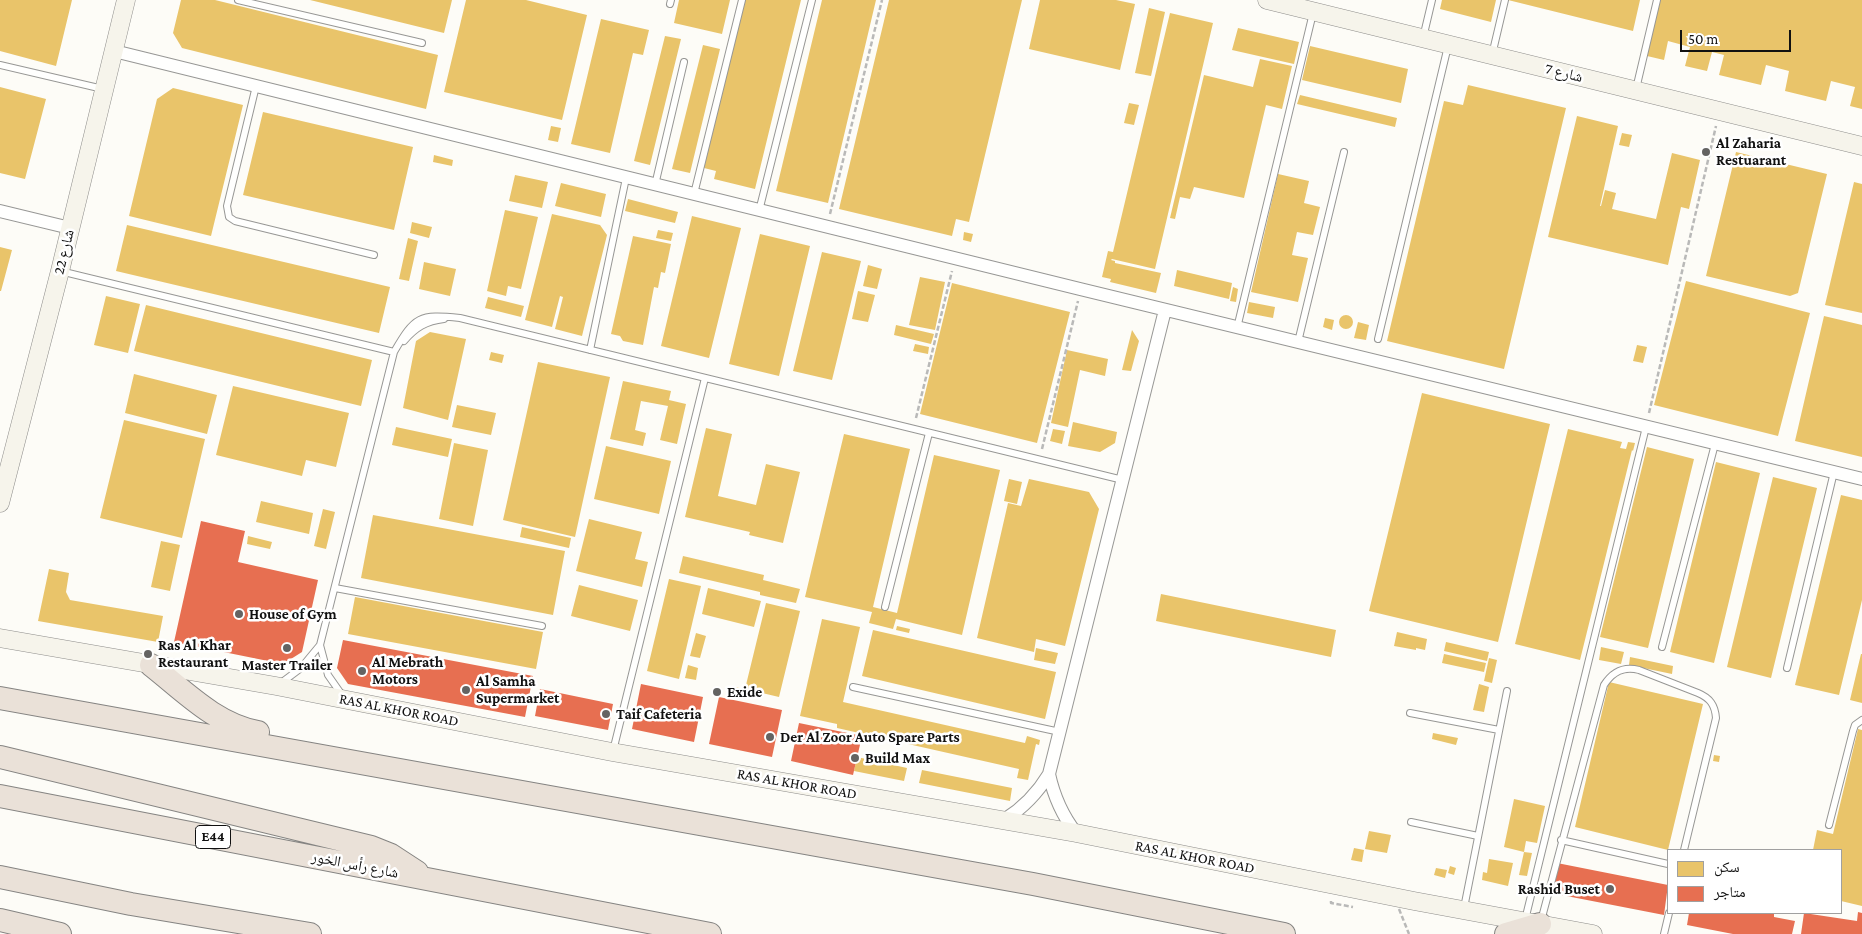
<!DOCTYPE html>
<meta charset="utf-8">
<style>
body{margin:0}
#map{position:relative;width:1862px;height:934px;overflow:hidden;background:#fdfcf7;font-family:"Crimson Pro","Noto Naskh Arabic",serif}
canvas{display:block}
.legend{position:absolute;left:1667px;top:849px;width:175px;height:65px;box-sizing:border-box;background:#fff;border:1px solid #a0a0a0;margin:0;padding:6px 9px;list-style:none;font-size:15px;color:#111}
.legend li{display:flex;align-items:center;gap:10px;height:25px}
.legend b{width:25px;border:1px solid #a0a0a0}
.scale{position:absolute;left:1680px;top:30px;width:111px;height:22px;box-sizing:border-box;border:2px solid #111;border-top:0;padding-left:6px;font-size:15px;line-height:18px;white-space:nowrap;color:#111;-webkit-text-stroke:4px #fff;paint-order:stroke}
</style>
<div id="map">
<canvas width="1862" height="934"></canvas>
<ul class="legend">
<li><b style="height:14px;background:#e9c46a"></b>سكن</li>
<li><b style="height:14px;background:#e76f51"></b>متاجر</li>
</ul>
<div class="scale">50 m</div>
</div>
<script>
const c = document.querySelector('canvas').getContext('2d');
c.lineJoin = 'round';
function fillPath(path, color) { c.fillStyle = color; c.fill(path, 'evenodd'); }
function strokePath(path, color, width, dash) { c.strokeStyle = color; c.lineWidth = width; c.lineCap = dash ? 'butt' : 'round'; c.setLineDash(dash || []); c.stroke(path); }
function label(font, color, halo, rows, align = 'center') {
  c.font = font + ' "Crimson Pro","Noto Naskh Arabic",serif'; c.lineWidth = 5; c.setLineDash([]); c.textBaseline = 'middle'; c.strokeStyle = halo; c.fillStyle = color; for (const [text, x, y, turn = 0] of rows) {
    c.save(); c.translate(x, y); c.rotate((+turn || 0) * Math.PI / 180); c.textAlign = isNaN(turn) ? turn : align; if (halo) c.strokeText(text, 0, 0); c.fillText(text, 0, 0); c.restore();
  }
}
const homes = new Path2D(`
 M0,0H72L56,66L0,51Z
 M181,0H215L438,55L426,109L182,48L173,33Z
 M310,0H452L444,33Z
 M466,0H526L587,15L562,120L444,92Z
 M679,0H730L722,34L674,23Z
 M745,0H801L755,189L714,179L716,171L704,168Z
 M822,0H876L828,203L776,191Z
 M889,0H1022L969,222L956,219L952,236L839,209Z
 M1040,0H1116L1135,4L1120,70L1029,49Z
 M1442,0H1496L1491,22L1440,9Z
 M1508,0H1640L1633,31Z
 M1660,0H1862V109L1850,106L1855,87L1831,81L1826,101L1785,91L1789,71L1766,65L1761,85L1719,75L1724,55L1712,52L1707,71L1685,66L1690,47L1668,41L1664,60L1647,56Z
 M1149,8L1165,12L1151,76L1135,73Z
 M1170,13L1213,23L1155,269L1112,259L1111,260L1115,261V263L1161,273L1156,293L1110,282L1111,279L1102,277L1108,251L1113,252Z
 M601,19L649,30L643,55L633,53L610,153L571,144Z
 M1238,28L1299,42L1294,64L1232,50Z
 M665,36L681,39L650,165L634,161Z
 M703,45L720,49L690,173L672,169Z
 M1310,46L1408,69L1401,103L1302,80Z
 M1260,59L1292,66L1282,109L1266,105L1244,198L1194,187L1190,199L1180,197L1175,219L1170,218L1204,75L1253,87Z
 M1468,85L1566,108L1504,369L1387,341L1444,101L1463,105Z
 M0,87L46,99L25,179L0,173Z
 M173,88L243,105L211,236L129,216L157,99Z
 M1300,95L1397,118L1395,127L1297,104Z
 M1129,103L1139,105L1134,125L1124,123Z
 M263,112L413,147L394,230L243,195Z
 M1577,116L1618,126L1600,206H1601L1605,190L1616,193L1612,209L1656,219L1672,153L1700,160L1689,209L1681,207L1668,265L1548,237Z
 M551,126L561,128L558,142L548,140Z
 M1622,133L1632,135L1629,147L1619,145Z
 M1736,152L1827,174L1798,293L1790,296L1706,276Z
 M434,155L453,160L452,166L433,162Z
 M1278,174L1309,181L1304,203L1320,207L1313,235L1297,232L1292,255L1308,258L1298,302L1251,292Z
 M515,175L548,182L542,208L509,201Z
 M1854,182L1862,184V313L1825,305Z
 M561,183L606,194L601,217L555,206Z
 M628,199L678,212L675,223L625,211Z
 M505,210L538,217L521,289L508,286L506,296L487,291Z
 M552,214L600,225L607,235L582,336L555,329L563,297L560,296L552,327L525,320Z
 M692,216L741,228L709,358L661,346Z
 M412,222L432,227L429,238L410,233Z
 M127,225L390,287L379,333L116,271Z
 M658,230L673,233L671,241L656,238Z
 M964,232L973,234L971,242L963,240Z
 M760,234L810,246L779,376L729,364Z
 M633,236L671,244L665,273L661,272L658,288L654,287L643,345L623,341L620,336L611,334Z
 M408,238L418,241L409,281L399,279Z
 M0,247L12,250L1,291H0Z
 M822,252L861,261L832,380L793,371Z
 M424,262L456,269L450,296L419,289Z
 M868,265L882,269L877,289L863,286Z
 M1177,270L1232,283L1229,299L1174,286Z
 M920,277L945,282L935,330L909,325Z
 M1686,281L1810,313L1778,436L1654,405Z
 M952,283L1070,312L1037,443L920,414Z
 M1233,287L1238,289L1236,302L1230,301Z
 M858,291L875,295L868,322L852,319Z
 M106,296L140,304L128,353L94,345Z
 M488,297L524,306L521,317L485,308Z
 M1249,302L1275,307L1273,318L1247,313Z
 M146,305L372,360L361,406L134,351Z
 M1339 322a7 7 0 1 1 14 0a7 7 0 1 1-14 0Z
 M1824,316L1862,325V457L1795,441Z
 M1325,318L1334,320L1332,330L1323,327Z
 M1358,322L1369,325L1366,340L1354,338Z
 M896,325L934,334L931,344L894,335Z
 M1132,330L1139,341L1131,371L1122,370Z
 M430,332L466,339L448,420L403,408L416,341Z
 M915,344L929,347L928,354L913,351Z
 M1637,345L1647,347L1643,363L1633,361Z
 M1067,350L1108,359L1105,376L1080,370L1068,427L1051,423Z
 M491,352L504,355L502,363L489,360Z
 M538,362L610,377L575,537L503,520Z
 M134,374L217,395L207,434L125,413Z
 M623,381L671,391L669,400L686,404L677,444L660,440L668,406L641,401L635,430L646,433L643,446L610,439Z
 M233,386L349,413L336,467L306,460L302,476L216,455Z
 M1422,393L1550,424L1498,642L1369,611Z
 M457,405L496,413L491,435L452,427Z
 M124,420L205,439L182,538L100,518Z
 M1073,422L1117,432L1115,443L1100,452L1068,446Z
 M396,427L452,439L448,457L392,445Z
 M706,428L732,434L718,496L756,505L766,464L800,472L783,543L749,535L750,532L685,517Z
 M1053,429L1065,431L1062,444L1050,441Z
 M1568,429L1622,442L1620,448L1626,449L1628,442L1635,443L1633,451L1632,450L1580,660L1515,644Z
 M844,434L910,449L873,607L897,613L934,455L1000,470L962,635L896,619L893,629L869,623L872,612L805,597Z
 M454,443L488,450L473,526L439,519Z
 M606,446L671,461L659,514L594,499Z
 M1647,447L1694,459L1648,648L1600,637Z
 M1716,462L1760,473L1714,663L1670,652Z
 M1773,477L1817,488L1771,678L1727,667Z
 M1009,479L1022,482L1017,504L1004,501Z
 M1029,479L1089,492L1099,509L1065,646L1036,639L1034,652L977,638L1008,503L1021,506Z
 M1841,495L1862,500V600L1839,695L1795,685Z
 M261,501L313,513L309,534L256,522Z
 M323,509L335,512L326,549L314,546Z
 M373,515L565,551L553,615L361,578Z
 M589,519L642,532L635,559L648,562L642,587L576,571Z
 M522,527L571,538L569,548L520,537Z
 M248,536L272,542L270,549L247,544Z
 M161,541L180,545L170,591L151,587Z
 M683,556L764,575L763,580L800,589L796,603L760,595V592L679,573Z
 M49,569L69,573L66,592L70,600L163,616L158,642L38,621Z
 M669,579L701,586L679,679L647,671Z
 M579,585L638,600L630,631L571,616Z
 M708,588L761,601L754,627L702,614Z
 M1161,594L1336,630L1331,657L1156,621Z
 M355,597L543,632L536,669L348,634Z
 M766,603L800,611L779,697L745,689Z
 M822,619L860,627L843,702L1025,743L1027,736L1040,740L1039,745L1036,744L1028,780L1017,778L1019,769L837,728V724L800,716Z
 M897,626L910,629L909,633L896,630Z
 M873,630L1056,672L1045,719L862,676Z
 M1397,632L1427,639L1425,650L1416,648V650L1394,646Z
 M696,633L706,636L700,658L690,656Z
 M1446,642L1489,652L1487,661L1444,651Z
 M1601,647L1624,652L1621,664L1599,660Z
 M1036,648L1058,653L1055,664L1034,660Z
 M1444,654L1486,663L1484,672L1442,663Z
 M1861,654H1862V703L1850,700Z
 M1630,657L1673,666L1672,674L1629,665Z
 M1489,658L1497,660L1492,683L1484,681Z
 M688,665L698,668L696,680L685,678Z
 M1609,682L1703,704L1668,850L1575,827Z
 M1479,684L1489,687L1484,712L1473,710Z
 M736,687L745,689L743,698L733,696Z
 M1858,729L1862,730V906L1841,901V850H1813L1817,830L1833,834Z
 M1433,733L1458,738L1456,745L1432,739Z
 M1714,755L1720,756L1719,762L1713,761Z
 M857,757L907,768L904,781L854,771Z
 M922,770L1012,788L1010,801L919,783Z
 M1514,799L1545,806L1537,843L1526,841L1524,852L1504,847Z
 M1369,831L1391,835L1387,853L1365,849Z
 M1354,848L1364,850L1362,862L1351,860Z
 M1524,852L1532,853L1527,876L1519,875Z
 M1489,859L1513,863L1508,886L1482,880L1483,872L1487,873Z
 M1450,866L1456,868L1454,875L1448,873Z
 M1436,868L1447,870L1445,878L1434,875Z`);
const shops = new Path2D(`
 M201,521L245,531L238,562L318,580L302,652L283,664L174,642Z
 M343,640L533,676L525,717L348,684L337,668Z
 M641,684L703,697L694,742L632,729Z
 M540,689L613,704L608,730L535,716Z
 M719,697L782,710L772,757L709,744Z
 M799,723L862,736L853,775L791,761Z
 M1557,863L1668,885L1664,915L1551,893Z
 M1858,912L1862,913V934H1801L1804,913L1857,921Z
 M1689,913H1774V917L1795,921L1792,934H1733L1687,925Z`);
const path = new Path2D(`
 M830,214L882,0
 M1649,413L1716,126
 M916,418L952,271
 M1042,449L1078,301
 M1331,901V903L1353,907`);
const lane = new Path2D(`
 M238,0L422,43
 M670,4L671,0
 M1423,38L1432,0
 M1492,55L1505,0
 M0,65L103,89
 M256,86L227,206L229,217L235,221L374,255
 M1636,89L1657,0
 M655,185L684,62
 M694,194L742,0
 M759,211L812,0
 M60,271L394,352
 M1237,328L1313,13
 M1378,339L1448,46
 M404,341C415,328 426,321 444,319
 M1298,342L1344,152
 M590,350L626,178
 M335,588L542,626
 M885,607L929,433
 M320,645L328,675L342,695
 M1662,647L1715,444
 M1787,668L1834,472
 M281,683L301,668L320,645L394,352C415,316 419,314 460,318L1123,480
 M853,687L1060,732
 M1410,713L1499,730
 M613,751L705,378
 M1411,822L1478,836
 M1829,825L1853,731L1855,725L1862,720
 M1561,840L1668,864
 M1464,908L1507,691
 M1525,920L1646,427
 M1541,921L1604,685C1613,671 1624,666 1639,670L1698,693C1710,698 1715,705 1716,718L1684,850
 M1664,934L1669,913`);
const street = new Path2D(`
 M114,51L1080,289L1862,479
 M0,211L70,228
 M1049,774C1054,797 1062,815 1076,833
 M1004,820C1023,808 1037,794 1049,774L1165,310`);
const secondary = new Path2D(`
 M1267,0L1862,146
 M0,503L60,271L126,0
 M0,638L276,686L612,752L1076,833L1414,901L1593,934`);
const highway = new Path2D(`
 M151,665C183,690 216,725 258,732
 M0,698L1033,884L1284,934
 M0,757L371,847L391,855L417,872
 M0,796L710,934
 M0,877L131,904L310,934
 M0,920L60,934
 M1506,934L1540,924`);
const pathBridge = new Path2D(`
 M1399,909L1409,934`);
const markers = [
 [1706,152,5,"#646362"],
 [239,614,5,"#646362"],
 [287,648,5,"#646362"],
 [148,654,5,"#646362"],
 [362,671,5,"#646362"],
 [466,690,5,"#646362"],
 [717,692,5,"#646362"],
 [606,714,5,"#646362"],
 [770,737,5,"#646362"],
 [855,758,5,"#646362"],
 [1610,889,5,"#646362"]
];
const shields = [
 [213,837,35]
];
const shieldNames = [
 ["E44",213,837]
];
const streetNames = [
 ["شارع 7",1564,73,14],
 ["شارع 22",64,252,-76],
 ["RAS AL KHOR ROAD",399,710,11],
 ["RAS AL KHOR ROAD",797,784,10],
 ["RAS AL KHOR ROAD",1195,857,11],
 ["شارع رأس الخور",355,865,11]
];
const poiNames = [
 ["Al Zaharia",1716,143],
 ["Restuarant",1716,160],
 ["House of Gym",249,614],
 ["Ras Al Khar",158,645],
 ["Restaurant",158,662],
 ["Al Mebrath",372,662],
 ["Motors",372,679],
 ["Master Trailer",287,665,"center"],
 ["Al Samha",476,681],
 ["Supermarket",476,698],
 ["Exide",727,692],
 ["Taif Cafeteria",616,714],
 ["Der Al Zoor Auto Spare Parts",780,737],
 ["Build Max",865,758],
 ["Rashid Buset",1600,889,"right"]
];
fillPath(homes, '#e9c46a');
fillPath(shops, '#e76f51');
strokePath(lane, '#979795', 8);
strokePath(street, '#979795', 14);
strokePath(secondary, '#8e8d8b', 19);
strokePath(highway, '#858482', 24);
strokePath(path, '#b9b9b8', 2.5, [5, 2.5]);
strokePath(lane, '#fffffe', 6);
strokePath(street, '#fffffe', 12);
strokePath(secondary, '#f6f4eb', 18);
strokePath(highway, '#eae1d8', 22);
strokePath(pathBridge, '#b9b9b8', 2.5, [5, 2.5]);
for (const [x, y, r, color] of markers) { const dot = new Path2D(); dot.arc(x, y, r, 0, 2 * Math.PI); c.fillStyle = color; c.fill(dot); strokePath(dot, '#fff', 2); }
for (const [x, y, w] of shields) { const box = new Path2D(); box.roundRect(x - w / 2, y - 11.5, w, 23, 4); c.fillStyle = '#fff'; c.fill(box); strokePath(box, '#111', 1); }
label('bold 14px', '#111', null, shieldNames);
label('15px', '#111', '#fff', streetNames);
label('bold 15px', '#111', '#fff', poiNames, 'left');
</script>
